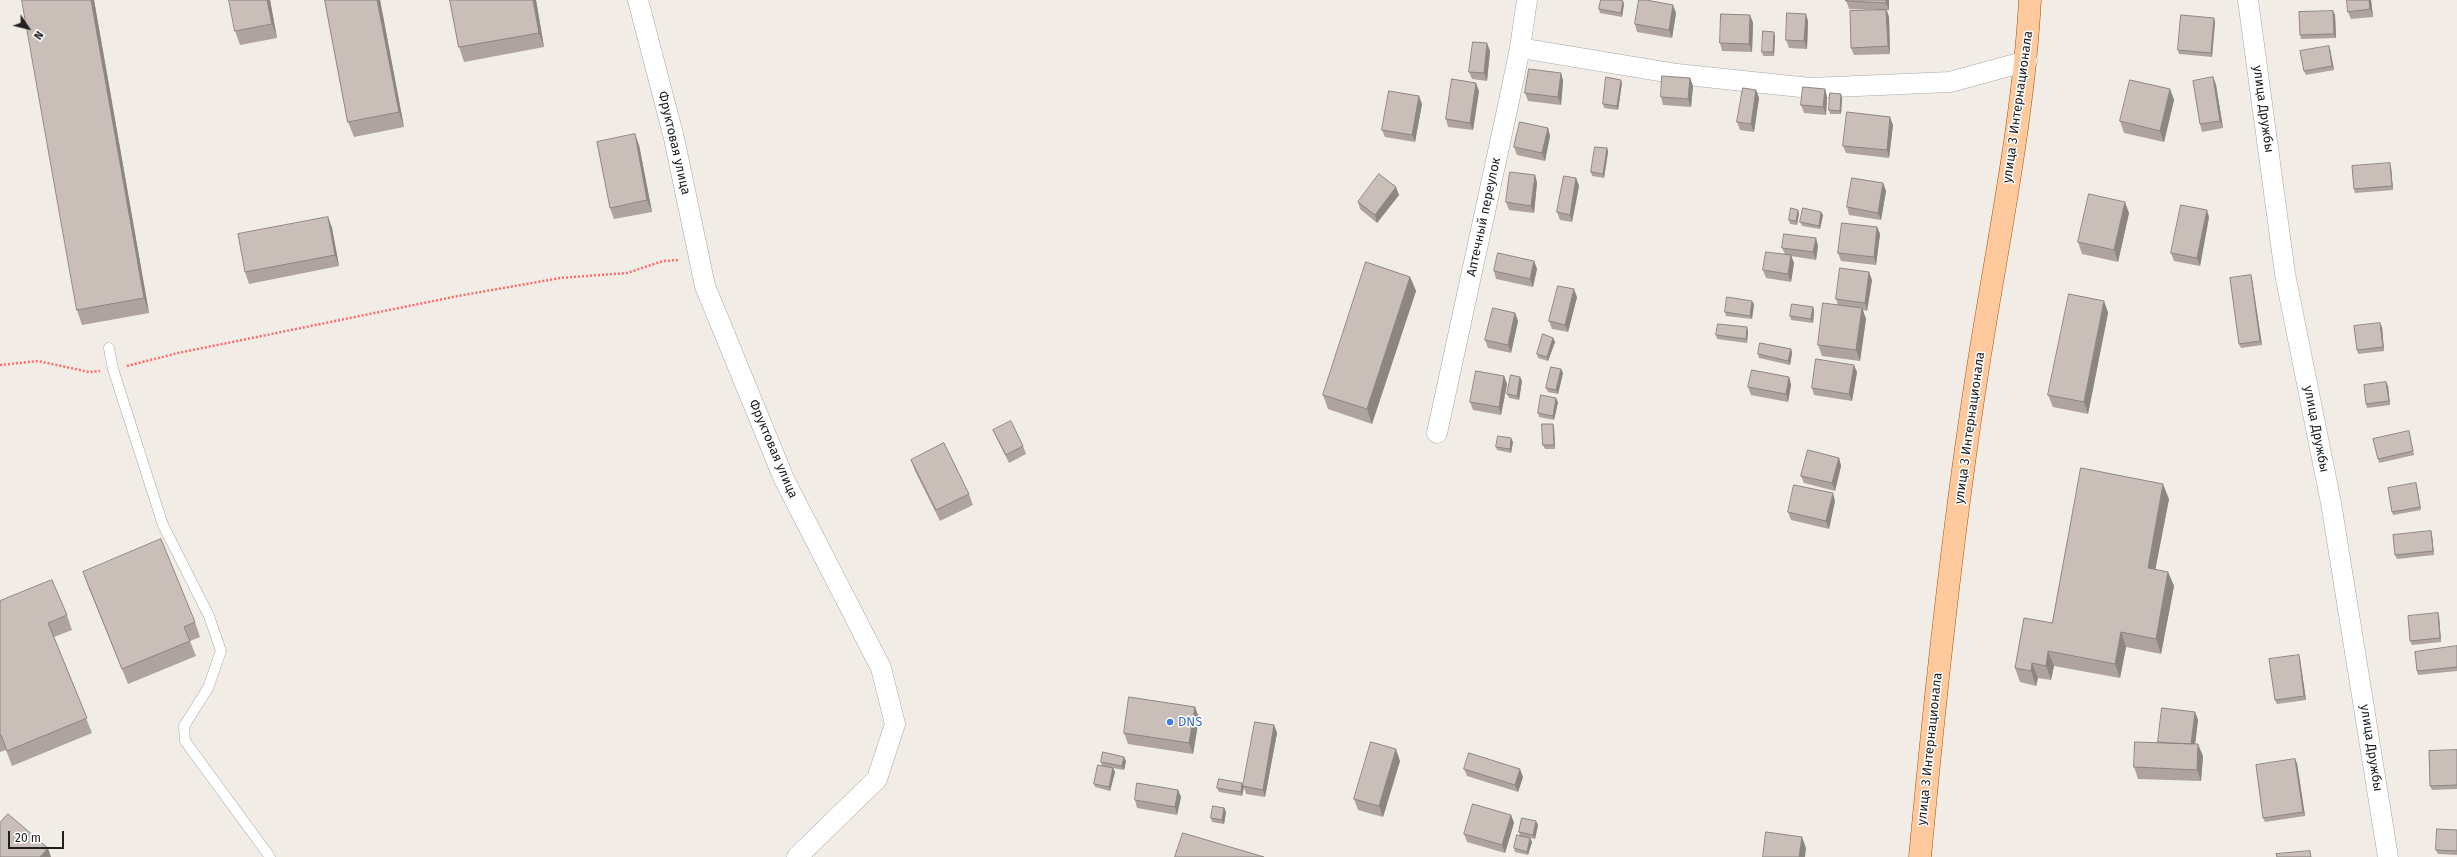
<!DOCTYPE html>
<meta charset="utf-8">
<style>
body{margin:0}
#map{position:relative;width:2457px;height:857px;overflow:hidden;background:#f2ece6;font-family:"Fira Sans",sans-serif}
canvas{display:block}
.north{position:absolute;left:8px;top:8px;width:40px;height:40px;-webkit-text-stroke:3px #fff;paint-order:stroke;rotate:125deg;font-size:11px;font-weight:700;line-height:16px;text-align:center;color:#202020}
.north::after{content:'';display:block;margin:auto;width:14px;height:18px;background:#202020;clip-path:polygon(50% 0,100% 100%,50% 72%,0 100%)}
.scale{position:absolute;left:8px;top:831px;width:56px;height:18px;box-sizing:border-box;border:2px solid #202020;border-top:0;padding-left:5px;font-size:12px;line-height:14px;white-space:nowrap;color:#202020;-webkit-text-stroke:3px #fff;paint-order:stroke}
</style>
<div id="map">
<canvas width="2457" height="857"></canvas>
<div class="north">N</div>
<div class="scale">20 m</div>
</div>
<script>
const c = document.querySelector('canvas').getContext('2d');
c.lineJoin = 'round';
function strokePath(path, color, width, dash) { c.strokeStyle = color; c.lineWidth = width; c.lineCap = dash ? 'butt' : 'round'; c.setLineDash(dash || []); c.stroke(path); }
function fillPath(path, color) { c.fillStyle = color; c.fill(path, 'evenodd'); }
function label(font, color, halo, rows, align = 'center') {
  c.font = font + ' "Fira Sans",sans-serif'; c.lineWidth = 3; c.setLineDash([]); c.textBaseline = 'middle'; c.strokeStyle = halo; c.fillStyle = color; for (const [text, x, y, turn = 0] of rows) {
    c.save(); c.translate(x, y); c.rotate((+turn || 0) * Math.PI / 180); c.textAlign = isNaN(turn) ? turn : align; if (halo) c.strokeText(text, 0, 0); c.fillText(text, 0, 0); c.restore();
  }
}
const path = new Path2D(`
 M0,365L38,361L89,372L100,371
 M127,366L178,353L458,296L560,278L627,273L663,261L680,260`);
const lane = new Path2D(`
 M109,348L113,369L163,525L209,616L221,651L208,688L184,726L185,741L270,857`);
const street = new Path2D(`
 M638,0L674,138L705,286L784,479L881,668L895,724L877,779L797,857
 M2248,0L2285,274L2331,503L2388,857
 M1520,48L1677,74L1810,88L1950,82L2027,61
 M1437,433L1509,101L1520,48L1527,0`);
const primary = new Path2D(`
 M1920,857C1935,696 1952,534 1977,374C1996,250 2023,125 2030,0`);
const wall = new Path2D(`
 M94,0L149,313L82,325L77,310Z
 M270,0L277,38L240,45L235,31Z
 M325,0H380L404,127L354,137L348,122Z
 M450,0H536L544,47L464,62L459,47Z
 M1846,0H1889V10H1887L1889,17L1890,54L1854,55L1851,48L1877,10L1849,9Z
 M2371,0L2373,17L2351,19L2348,12Z
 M1624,4L1622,17L1600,13L1599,9Z
 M2333,11L2335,15L2336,38L2301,39L2300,35Z
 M1676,13L1672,38L1637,32L1635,24Z
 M1750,15L1753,23L1752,52L1722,51L1720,43Z
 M1808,21L1807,49L1789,48L1786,40Z
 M2215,22L2212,57L2179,54L2178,50Z
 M1775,36L1774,56H1763L1762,52Z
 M2329,46L2330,49L2334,70L2306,75L2304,71Z
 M1490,51L1487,81L1472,79L1469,72Z
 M1561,73L1563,81L1561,105L1528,101L1525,93Z
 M2213,77L2216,85L2223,128L2202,132L2200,124Z
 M1690,78L1693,86L1691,107L1663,105L1661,97Z
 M1622,83L1618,110L1604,108L1603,104Z
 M1825,89L1827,97L1826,115L1804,113L1801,105Z
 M2170,89L2174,100L2164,142L2124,133L2120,121Z
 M1756,90L1759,98L1754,132L1740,130L1737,122Z
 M1479,91L1473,130L1448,127L1446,119Z
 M1842,98L1841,114H1830L1829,110Z
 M1422,104L1415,142L1385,137L1382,130Z
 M1893,125L1889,158L1846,153L1843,146Z
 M1548,128L1550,136L1545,161L1517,155L1514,147Z
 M639,145L652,212L614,219L610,208Z
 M1607,148L1608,152L1604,178L1592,176L1591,172Z
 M2391,167L2393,190L2355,193L2354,189Z
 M1535,175L1537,183L1534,213L1509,210L1506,202Z
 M1576,178L1579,186L1572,222L1560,220L1557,212Z
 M1883,183L1886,191L1881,220L1849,215L1847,207Z
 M1399,195L1377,223L1360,209L1358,202Z
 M1821,212L1823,215L1820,229L1802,226L1800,222Z
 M1799,213L1797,225L1790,224L1789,220Z
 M2129,213L2118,262L2082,254L2078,242Z
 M328,217L332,228L339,266L249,284L245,272Z
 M2209,217L2200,266L2174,261L2171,253Z
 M1877,227L1880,234L1876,265L1841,261L1838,253Z
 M1818,246L1816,260L1791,256L1794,263L1791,282L1766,278L1763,270L1785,254L1782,248Z
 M1534,261L1537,269L1533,287L1496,279L1494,271Z
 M1410,277L1416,291L1372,424L1328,409L1323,395Z
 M2252,279L2262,345L2241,348L2239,344Z
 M1872,280L1867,311L1863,310L1866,319L1860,361L1822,356L1818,345L1838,305L1836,299Z
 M1577,297L1568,332L1552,329L1549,321Z
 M2104,301L2108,313L2088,414L2053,407L2048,395Z
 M1754,304L1752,319L1726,316L1725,312Z
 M1813,307L1814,311L1813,323L1791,320L1790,316Z
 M1515,313L1518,321L1511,353L1488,348L1485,340Z
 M2382,327L2384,351L2358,354L2357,350Z
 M1748,331L1747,343L1717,339L1716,335Z
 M1553,338L1555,342L1548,361L1538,358L1537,354Z
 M1791,349L1792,353L1790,365L1759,358L1758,354Z
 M1561,369L1563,373L1558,394L1548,392L1546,388Z
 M1857,372L1852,401L1814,395L1812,388Z
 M1504,376L1507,384L1501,415L1473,410L1470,402Z
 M1789,377L1791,385L1788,402L1751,395L1748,387Z
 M1522,381L1519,400L1509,398L1507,394Z
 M2386,382L2388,386L2390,405L2367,408L2366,404Z
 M1558,402L1554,420L1539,417L1538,413Z
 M1554,427L1555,449H1545L1543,445Z
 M993,430L1023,446L1026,454L1009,463L996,437Z
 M2410,435L2414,455L2379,463L2378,459Z
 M1513,442L1511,453L1497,450L1496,447Z
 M1839,458L1841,466L1835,491L1804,483L1801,476Z
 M911,460L969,494L973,505L940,521L915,471Z
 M2416,483L2417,487L2421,510L2393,515L2392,512Z
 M2169,499L2155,569L2168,572L2174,586L2161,654L2126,647L2120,678L2054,666L2051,680L2038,678L2036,686L2020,682L2015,668L2052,623Z
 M1835,501L1829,529L1791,520L1788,512Z
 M2431,531L2432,535L2434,555L2397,559L2395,555Z
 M83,572L195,622L200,637L190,641L196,656L128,684L88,586Z
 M0,601L67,615L72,630L54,637L92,733L12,766L6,750L0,752Z
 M2439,616L2441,642L2412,645L2410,641Z
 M2457,646V671L2418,675L2417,671Z
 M2299,655L2300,659L2306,700L2277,704L2275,700Z
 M1195,707L1199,718L1193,754L1128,744L1124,733Z
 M2195,712L2198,720L2195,744L2203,756L2201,781L2138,779L2134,767L2158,743V742Z
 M1274,725L1277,733L1265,797L1246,794L1244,787L1242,796L1219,792L1217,788L1242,783L1243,786Z
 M2457,750V789L2432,790L2430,786Z
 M1126,761L1124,770L1113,768L1115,772L1110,791L1095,787L1094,784L1102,766L1101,762Z
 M1400,761L1383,817L1358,810L1354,799Z
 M2297,763L2305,816L2265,822L2263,818Z
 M1464,769L1523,777L1518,792L1467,776Z
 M1178,790L1181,797L1177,815L1137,808L1135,800Z
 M1224,808L1226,812L1224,824L1212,822L1211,818Z
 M1511,815L1514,823L1505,853L1467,842L1464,834Z
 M1538,825L1535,839L1520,836L1519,832Z
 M2457,830V855L2438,854L2436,850Z
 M1530,838L1532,842L1528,855L1515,852L1514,848Z`);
const shadedWall = new Path2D(`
 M91,0H94L149,313L144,298Z
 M267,0H270L277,38L272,24Z
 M377,0H380L404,127L399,112Z
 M533,0H536L544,47L539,33Z
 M1886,0H1889V10L1886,3Z
 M2369,0H2371L2373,17L2370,9Z
 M1623,1L1624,4L1622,17L1621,13Z
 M1673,5L1676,13L1672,38L1669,30Z
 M1886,10L1889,17L1890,54L1888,46Z
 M2333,11L2335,15L2336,38L2334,34Z
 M1806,14L1808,21L1807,49L1804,41Z
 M1750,15L1753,23L1752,52L1749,44Z
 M2214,18L2215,22L2212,57L2211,53Z
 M1774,32L1775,36L1774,56L1773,52Z
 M1487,43L1490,51L1487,81L1484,73Z
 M2329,46L2330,49L2334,70L2332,66Z
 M1561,73L1563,81L1561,105L1558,97Z
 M2213,77L2216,85L2223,128L2220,121Z
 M1690,78L1693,86L1691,107L1688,99Z
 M1621,80L1622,83L1618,110L1617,106Z
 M1476,83L1479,91L1473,130L1470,123Z
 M1825,89L1827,97L1826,115L1823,107Z
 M2170,89L2174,100L2164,142L2160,131Z
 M1756,90L1759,98L1754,132L1751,124Z
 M1841,94L1842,98L1841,114L1840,111Z
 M1419,96L1422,104L1415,142L1412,135Z
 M1890,117L1893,125L1889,158L1887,150Z
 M1548,128L1550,136L1545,161L1542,153Z
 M635,134L639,145L652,212L647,200Z
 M1607,148L1608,152L1604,178L1603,174Z
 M2390,163L2391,167L2393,190L2392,186Z
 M1535,175L1537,183L1534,213L1531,206Z
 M1576,178L1579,186L1572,222L1570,215Z
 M1883,183L1886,191L1881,220L1878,213Z
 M1396,187L1399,195L1377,223L1375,215Z
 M2125,202L2129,213L2118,262L2114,250Z
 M1798,210L1799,213L1797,225L1796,221Z
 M2207,210L2209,217L2200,266L2197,258Z
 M1821,212L1823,215L1820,229L1819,226Z
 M328,217L332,228L339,266L335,255Z
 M1877,227L1880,234L1876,265L1874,257Z
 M1816,238L1818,246L1816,260L1813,252Z
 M1791,255L1794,263L1791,282L1788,274Z
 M1534,261L1537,269L1533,287L1530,279Z
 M1869,272L1872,280L1867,311L1865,303Z
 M2251,275L2252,279L2262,345L2260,341Z
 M1410,277L1416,291L1372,424L1367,409Z
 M1574,289L1577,297L1568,332L1565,325Z
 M1752,301L1754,304L1752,319L1750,316Z
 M2104,301L2108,313L2088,414L2084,402Z
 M1813,307L1814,311L1813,323L1811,319Z
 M1862,308L1866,319L1860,361L1856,350Z
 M1515,313L1518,321L1511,353L1508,345Z
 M2380,323L2382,327L2384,351L2383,347Z
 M1747,327L1748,331L1747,343L1746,339Z
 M1553,338L1555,342L1548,361L1547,357Z
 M1791,349L1792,353L1790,365L1788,361Z
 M1854,365L1857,372L1852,401L1849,394Z
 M1561,369L1563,373L1558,394L1556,390Z
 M1504,376L1507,384L1501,415L1499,407Z
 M1520,377L1522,381L1519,400L1517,396Z
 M1789,377L1791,385L1788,402L1786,394Z
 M2386,382L2388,386L2390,405L2389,401Z
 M1556,398L1558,402L1554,420L1553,416Z
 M1553,424L1554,427L1555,449L1554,445Z
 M1511,438L1513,442L1511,453L1510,449Z
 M1839,458L1841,466L1835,491L1832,483Z
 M2416,483L2417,487L2421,510L2420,507Z
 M2163,484L2169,499L2153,582L2148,568Z
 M1833,493L1835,501L1829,529L1826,521Z
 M2431,531L2432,535L2434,555L2433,551Z
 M2168,572L2174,586L2161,654L2156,639Z
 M2438,613L2439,616L2441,642L2440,638Z
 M2121,632L2126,647L2120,678L2115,664Z
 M2048,651L2054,666L2051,680L2046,666Z
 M2299,655L2300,659L2306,700L2304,696Z
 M2032,663L2038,678L2036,686L2031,671Z
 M1195,707L1199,718L1193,754L1189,743Z
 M2195,712L2198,720L2194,754L2191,746Z
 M1274,725L1277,733L1265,797L1263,790Z
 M2198,744L2203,756L2201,781L2197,770Z
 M1396,749L1400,761L1383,817L1379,806Z
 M1124,757L1126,761L1124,770L1122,766Z
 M2295,759L2297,763L2305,816L2303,812Z
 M1113,768L1115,772L1110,791L1109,787Z
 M1520,769L1523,777L1518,792L1515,785Z
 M1242,783L1244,787L1242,796L1241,792Z
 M1178,790L1181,797L1177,815L1175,807Z
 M1224,808L1226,812L1224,824L1222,820Z
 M1511,815L1514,823L1505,853L1502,845Z
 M1536,821L1538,825L1535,839L1533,835Z
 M1802,837L1806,848L1805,857H1799Z
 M1530,838L1532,842L1528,855L1527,852Z
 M48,848L51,857H40Z`);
const building = new Path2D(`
 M22,0H91L144,298L77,310Z
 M229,0H267L272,24L235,31Z
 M325,0H377L399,112L348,122Z
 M450,0H533L539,33L459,47Z
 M1601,0H1619L1623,1L1621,13L1599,9Z
 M1639,0H1646L1673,5L1669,30L1635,24Z
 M1846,0H1886V3L1846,1Z
 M2347,0H2369L2370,9L2348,12Z
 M1886,10L1888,46L1851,48L1850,11Z
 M2333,11L2334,34L2300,35L2299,12Z
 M1787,13L1806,14L1804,41L1786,40Z
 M1721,14L1750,15L1749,44L1720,43Z
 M2181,15L2214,18L2211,53L2178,50Z
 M1763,31L1774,32L1773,52H1762Z
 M1473,42L1487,43L1484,73L1469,72Z
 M2329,46L2332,66L2304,71L2300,51Z
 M1529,69L1561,73L1558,97L1525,93Z
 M1662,76L1690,78L1688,99L1661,97Z
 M1606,77L1621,80L1617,106L1603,104Z
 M2213,77L2220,121L2200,124L2193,81Z
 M1452,79L1476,83L1470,123L1446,119Z
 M2130,80L2170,89L2160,131L2120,121Z
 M1803,87L1825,89L1823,107L1801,105Z
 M1743,88L1756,90L1751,124L1737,122Z
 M1389,91L1419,96L1412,135L1382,130Z
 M1830,93L1841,94L1840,111L1829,110Z
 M1847,112L1890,117L1887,150L1843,146Z
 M1520,122L1548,128L1542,153L1514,147Z
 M635,134L647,200L610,208L597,142Z
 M1595,147L1607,148L1603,174L1591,172Z
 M2390,163L2392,186L2354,189L2352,166Z
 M1510,172L1535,175L1531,206L1506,202Z
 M1379,174L1396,187L1375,215L1358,202Z
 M1564,176L1576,178L1570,215L1557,212Z
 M1852,178L1883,183L1878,213L1847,207Z
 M2089,194L2125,202L2114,250L2078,242Z
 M2181,205L2207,210L2197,258L2171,253Z
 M1791,208L1798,210L1796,221L1789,220Z
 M1803,208L1821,212L1819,226L1800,222Z
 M328,217L335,255L245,272L238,234Z
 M1842,223L1877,227L1874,257L1838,253Z
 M1784,234L1816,238L1813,252L1782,248Z
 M1766,252L1791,255L1788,274L1763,270Z
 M1498,253L1534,261L1530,279L1494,271Z
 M1366,262L1410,277L1367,409L1323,395Z
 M1840,268L1869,272L1865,303L1836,299Z
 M2251,275L2260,341L2239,344L2230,278Z
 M1558,286L1574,289L1565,325L1549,321Z
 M2069,294L2104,301L2084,402L2048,395Z
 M1727,297L1752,301L1750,316L1725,312Z
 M1823,303L1862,308L1856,350L1818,345Z
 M1792,304L1813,307L1811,319L1790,316Z
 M1493,308L1515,313L1508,345L1485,340Z
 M2380,323L2383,347L2357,350L2354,326Z
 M1718,324L1747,327L1746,339L1716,335Z
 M1543,334L1553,338L1547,357L1537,354Z
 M1760,343L1791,349L1788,361L1758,354Z
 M1816,359L1854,365L1849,394L1812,388Z
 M1551,367L1561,369L1556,390L1546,388Z
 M1752,370L1789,377L1786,394L1748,387Z
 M1476,371L1504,376L1499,407L1470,402Z
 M1511,375L1520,377L1517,396L1507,394Z
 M2386,382L2389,401L2366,404L2364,385Z
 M1541,395L1556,398L1553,416L1538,413Z
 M1011,421L1023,446L1006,455L993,430Z
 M1542,424H1553L1554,445H1543Z
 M2409,431L2413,451L2378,459L2373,439Z
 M1498,436L1511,438L1510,449L1496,447Z
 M944,443L969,494L936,510L911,460Z
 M1808,450L1839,458L1832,483L1801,476Z
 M2081,468L2163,484L2148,568L2168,572L2156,639L2121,632L2115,664L2048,651L2046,666L2032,663L2031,671L2015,668L2024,618L2052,623Z
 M2416,483L2420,507L2392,512L2388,488Z
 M1794,485L1833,493L1826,521L1788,512Z
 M2431,531L2433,551L2395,555L2393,535Z
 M161,539L195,622L184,627L190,641L122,669L83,572Z
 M52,580L67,615L48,623L87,718L7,751L1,735H0V601Z
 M2438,613L2440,638L2410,641L2408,616Z
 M2457,646V667L2417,671L2415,652Z
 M2299,655L2304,696L2275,700L2269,659Z
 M1129,697L1195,707L1189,743L1124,733Z
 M2162,708L2195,712L2191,744L2170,743L2158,742Z
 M1255,722L1274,725L1263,790L1243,786Z
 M1371,742L1396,749L1379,806L1354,799Z
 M2135,742L2198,744L2197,770L2134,767Z
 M2457,750V785L2430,786L2429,751Z
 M1103,752L1124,757L1122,766L1101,762Z
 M1469,753L1520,769L1515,785L1464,769Z
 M2295,759L2303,812L2263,818L2256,765Z
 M1098,765L1113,768L1109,787L1094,784Z
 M1219,779L1242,783L1241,792L1217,788Z
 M1137,783L1178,790L1175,807L1135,800Z
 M1473,804L1511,815L1502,845L1464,834Z
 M1213,806L1224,808L1222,820L1211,818Z
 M8,814L48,848L40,857H0V823Z
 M1522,818L1536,821L1533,835L1519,832Z
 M2437,829L2457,830V851L2436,850Z
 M1766,832L1802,837L1799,857H1763Z
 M1183,833L1264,857H1175Z
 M1517,835L1530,838L1527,852L1514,848Z
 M2310,851L2311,857H2277L2276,854Z`);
const markers = [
 [1170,722,4,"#3f7fe0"]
];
const streetNames = [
 ["улица 3 Интернационала",2018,107,-82],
 ["улица Дружбы",2263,109,82],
 ["Фруктовая улица",674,143,77],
 ["Аптечный переулок",1484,217,-78],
 ["улица 3 Интернационала",1970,428,-82],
 ["улица Дружбы",2316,429,79],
 ["Фруктовая улица",773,449,67],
 ["улица Дружбы",2371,748,81],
 ["улица 3 Интернационала",1930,749,-84]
];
const shopNames = [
 ["DNS",1178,722]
];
strokePath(lane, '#a7a7a7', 11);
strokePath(street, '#a7a7a7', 21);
strokePath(primary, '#9d5500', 23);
strokePath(path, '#ff6a6d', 2.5, [2, 2]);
strokePath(lane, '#fff', 10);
strokePath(street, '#fff', 20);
strokePath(primary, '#ffc99e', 22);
fillPath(wall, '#aea39f');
fillPath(shadedWall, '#8d8582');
fillPath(building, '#cabeb9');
strokePath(building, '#8d8582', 1);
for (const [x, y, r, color] of markers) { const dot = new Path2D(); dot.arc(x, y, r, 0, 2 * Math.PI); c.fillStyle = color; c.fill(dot); strokePath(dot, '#fff', 1.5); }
label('13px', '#202020', '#fff', streetNames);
label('13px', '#366cbe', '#fff', shopNames, 'left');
</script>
